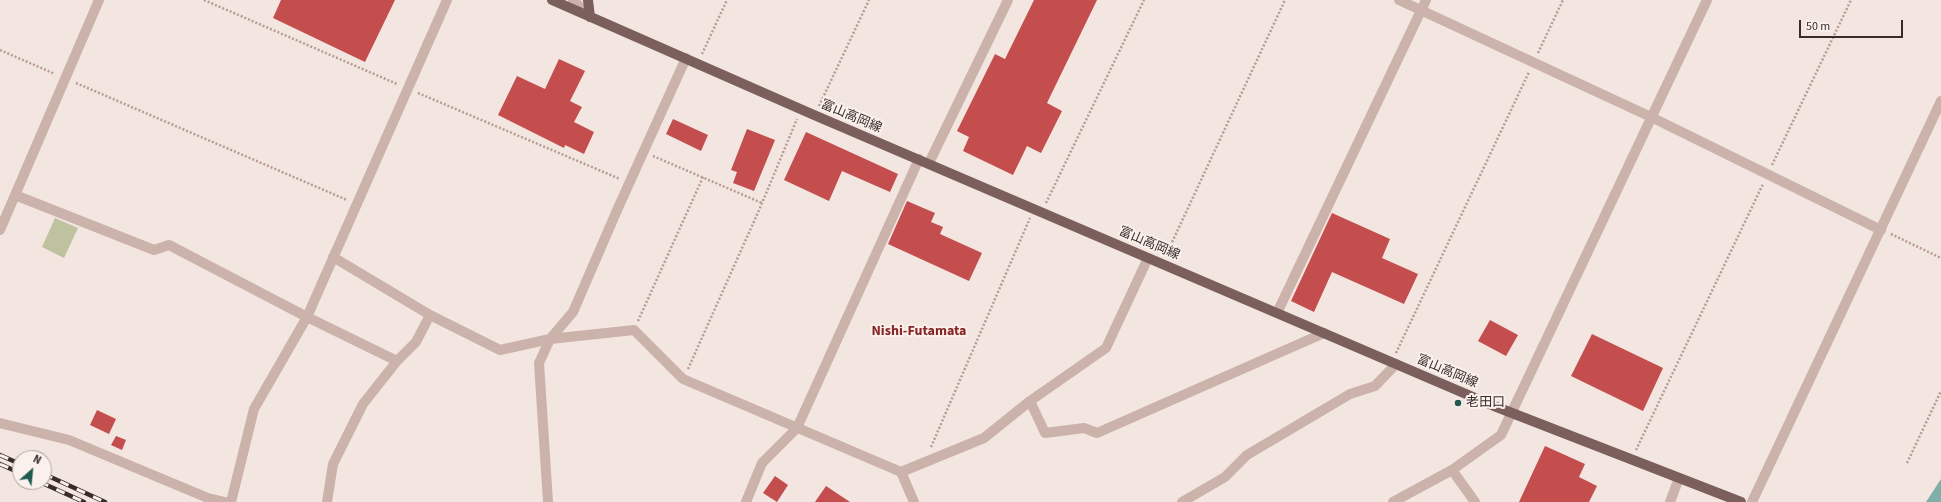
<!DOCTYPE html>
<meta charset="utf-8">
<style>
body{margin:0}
#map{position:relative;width:1941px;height:502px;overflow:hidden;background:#f3e5e0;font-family:"Source Sans 3",sans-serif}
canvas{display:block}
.north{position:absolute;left:12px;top:450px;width:40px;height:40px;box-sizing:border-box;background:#faf0ec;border:1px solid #ada19e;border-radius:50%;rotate:27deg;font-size:11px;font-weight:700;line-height:16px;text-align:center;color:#392b2a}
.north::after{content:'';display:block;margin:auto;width:14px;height:18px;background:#205a50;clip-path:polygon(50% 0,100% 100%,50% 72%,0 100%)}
.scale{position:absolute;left:1799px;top:20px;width:104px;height:18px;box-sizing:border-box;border:2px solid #392b2a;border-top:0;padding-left:5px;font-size:12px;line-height:14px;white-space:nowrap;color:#392b2a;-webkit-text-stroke:3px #faf0ec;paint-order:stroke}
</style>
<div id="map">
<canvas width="1941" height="502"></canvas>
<div class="north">N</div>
<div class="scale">50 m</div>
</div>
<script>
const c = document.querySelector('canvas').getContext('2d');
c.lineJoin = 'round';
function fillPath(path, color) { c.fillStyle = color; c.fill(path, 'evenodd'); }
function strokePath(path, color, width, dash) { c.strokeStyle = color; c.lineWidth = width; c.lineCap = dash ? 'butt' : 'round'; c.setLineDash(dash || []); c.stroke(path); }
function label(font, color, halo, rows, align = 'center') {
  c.font = font + ' "Source Sans 3","Noto Sans JP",sans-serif'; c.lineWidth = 4; c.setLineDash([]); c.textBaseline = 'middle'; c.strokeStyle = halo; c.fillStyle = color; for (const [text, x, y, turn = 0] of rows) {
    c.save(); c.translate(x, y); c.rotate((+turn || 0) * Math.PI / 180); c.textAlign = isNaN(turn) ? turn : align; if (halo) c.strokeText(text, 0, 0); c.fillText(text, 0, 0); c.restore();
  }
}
const green = new Path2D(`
 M55,218L78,228L64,258L42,247Z`);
const water = new Path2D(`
 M1941,479V502H1926Z`);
const building = new Path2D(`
 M281,0H395L365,62L273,18Z
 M1034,0H1097L1047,103L1062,111L1041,153L1027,146L1013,175L963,151L969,137L957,131L995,54L1005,59Z
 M559,59L585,71L570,101L582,107L574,122L594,132L584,154L565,145L564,148L498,115L517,76L545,89Z
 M673,119L708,135L701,151L666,134Z
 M747,129L775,140L754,191L733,183L737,172L731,170Z
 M806,132L898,174L890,192L842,171L829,201L784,180Z
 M907,201L935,213L931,222L943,227L940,234L982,253L969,281L888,244Z
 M1332,213L1390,239L1382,258L1418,274L1404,304L1332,272L1314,312L1291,301Z
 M1490,320L1518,335L1506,356L1478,341Z
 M1592,334L1663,368L1643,411L1571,376Z
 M97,410L116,419L109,434L90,425Z
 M116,436L126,440L122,450L111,445Z
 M1545,446L1585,464L1579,477L1597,486L1589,502H1519Z
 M775,476L788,485L777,502L763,493Z
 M826,486L850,502H815Z`);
const path = new Path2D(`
 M204,0L397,84
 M0,50L55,74
 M1538,53L1563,0
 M702,54L727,0
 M76,83L347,200
 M418,93L620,179
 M819,106L869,0
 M653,156L762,203
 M1772,165L1851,0
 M1046,203L1144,0
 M1891,234L1941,258
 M1167,253L1285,0
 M638,321L703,177
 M1396,353L1529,72
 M688,369L760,208L797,119
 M931,447L1030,218
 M1636,450L1763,184
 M1907,463L1941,391`);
const minor = new Path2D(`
 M573,0L590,17
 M1399,0L1651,117L1881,230
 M929,163L1008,0
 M15,195L154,250L169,245L307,317L397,361
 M0,230L99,0
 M333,257L430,315L500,350L550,339L634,330L683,379L901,472L914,502
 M1277,313L1426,0
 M1030,401L1045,433L1084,428L1097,433L1324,333
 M0,423L69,440L208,498L225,502
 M1452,470L1475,502
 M901,472L984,438L1030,401L1106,348L1148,258
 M231,502L254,409L307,317L447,0
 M327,502L333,464L363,404L397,361L416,342L430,315
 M548,502L539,363L550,339L573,312L618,208L686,58
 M746,502L762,463L797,428L919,159
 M1182,502L1225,477L1247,455L1350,394L1375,386L1396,364
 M1393,502L1452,470L1501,435L1707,0
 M1670,502L1679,478
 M1752,502L1941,101`);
const major = new Path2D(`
 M552,0L814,115L1494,406L1741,502
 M588,0L590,17`);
const rail = new Path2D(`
 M0,455L20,464
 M0,464L20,473
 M44,474L105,502
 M40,482L84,502`);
const markers = [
 [1458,403,4,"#205a50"]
];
const streetNames = [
 ["富山高岡線",851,117,23],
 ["富山高岡線",1149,244,23],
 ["富山高岡線",1447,372,23]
];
const poiNames = [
 ["老田口",1466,403]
];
const neighbourhoodNames = [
 ["Nishi-Futamata",919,332]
];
fillPath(green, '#bec29f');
fillPath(water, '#7fafa6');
fillPath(building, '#c44d4d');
strokePath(path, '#b79c95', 2.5, [2, 2]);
strokePath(minor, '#cbb2ab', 10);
strokePath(major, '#7a5f5c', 10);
strokePath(rail, '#392b2a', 4.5);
strokePath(rail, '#faf0ec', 3, [9]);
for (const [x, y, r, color] of markers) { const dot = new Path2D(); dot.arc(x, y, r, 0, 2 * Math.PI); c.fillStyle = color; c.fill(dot); strokePath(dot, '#faf0ec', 1.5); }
label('13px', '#392b2a', '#faf0ec', streetNames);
label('13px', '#392b2a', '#faf0ec', poiNames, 'left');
label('bold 14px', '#872525', '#faf0ec', neighbourhoodNames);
</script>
